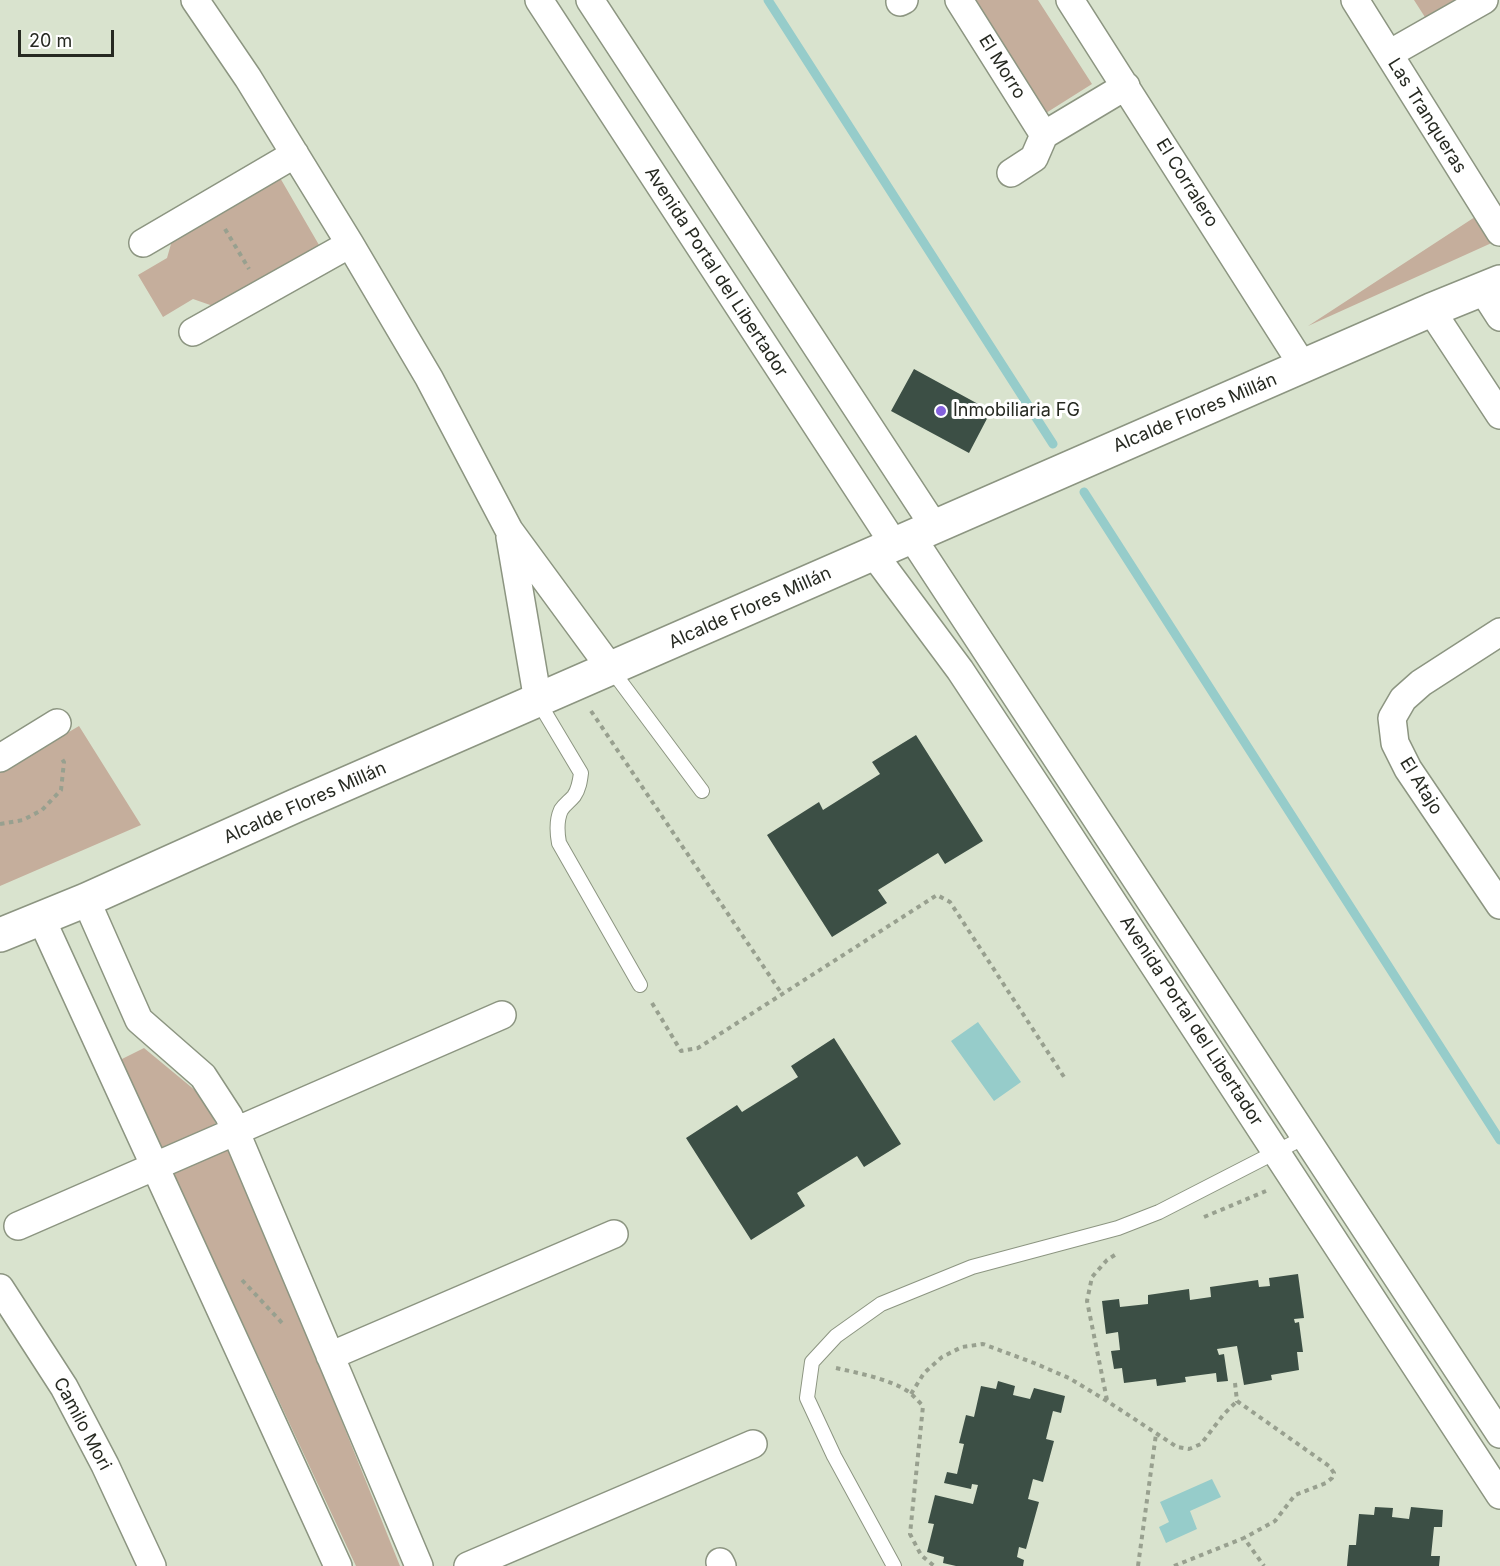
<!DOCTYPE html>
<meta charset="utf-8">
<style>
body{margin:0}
#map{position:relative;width:1500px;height:1566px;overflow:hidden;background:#d9e3ce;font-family:Inter,sans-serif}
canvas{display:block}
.scale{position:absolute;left:18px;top:30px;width:96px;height:27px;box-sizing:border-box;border:3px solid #262921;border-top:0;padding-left:8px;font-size:18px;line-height:21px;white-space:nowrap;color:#262921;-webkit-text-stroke:4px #fff;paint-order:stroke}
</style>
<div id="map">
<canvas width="1500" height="1566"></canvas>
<div class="scale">20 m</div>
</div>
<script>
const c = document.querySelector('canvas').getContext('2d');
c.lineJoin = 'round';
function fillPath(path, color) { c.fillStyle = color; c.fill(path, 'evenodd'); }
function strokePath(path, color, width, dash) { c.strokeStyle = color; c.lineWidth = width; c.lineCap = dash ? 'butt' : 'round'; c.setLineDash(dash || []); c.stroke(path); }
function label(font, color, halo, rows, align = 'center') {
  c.font = font + ' Inter,sans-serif'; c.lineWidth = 6; c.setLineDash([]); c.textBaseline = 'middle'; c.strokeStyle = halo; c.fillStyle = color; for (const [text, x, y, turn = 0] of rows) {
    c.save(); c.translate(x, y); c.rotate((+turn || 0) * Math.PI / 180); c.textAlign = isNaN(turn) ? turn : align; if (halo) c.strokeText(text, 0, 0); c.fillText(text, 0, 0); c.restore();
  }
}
const green = new Path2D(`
 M975,0H1038L1092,84L1046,113Z
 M1414,0H1470L1430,25Z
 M279,176L319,245L213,306L193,299L163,317L138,275L167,258L173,237Z
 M1478,215L1496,241L1308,326Z
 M79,726L141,825L0,886V773Z
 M144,1048L202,1096L233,1158L318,1362L400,1566H356L120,1060Z`);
const water = new Path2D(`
 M978,1022L1021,1082L994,1101L951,1041Z
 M1212,1479L1221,1497L1190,1511L1197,1529L1166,1543L1159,1527L1169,1522L1160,1502Z`);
const stream = new Path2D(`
 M768,0L1053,444
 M1084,492L1500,1140`);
const building = new Path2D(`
 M914,369L991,411L969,453L891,411Z
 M916,735L983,841L945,864L938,853L878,890L887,903L832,937L767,835L819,802L823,810L880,774L872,762Z
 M834,1038L901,1144L864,1167L857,1156L797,1193L805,1206L751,1240L686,1138L737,1105L742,1112L798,1077L791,1066Z
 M1298,1274L1304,1318L1294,1319L1295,1323L1299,1322L1303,1352H1297L1299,1370L1271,1375L1272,1380L1244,1385L1237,1346L1217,1349L1219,1355L1224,1354L1228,1381L1217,1382L1216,1373L1185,1377L1186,1382L1157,1386L1156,1379L1124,1383L1122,1368L1114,1369L1111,1351L1120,1350L1118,1332L1106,1334L1102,1301L1119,1299L1120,1307L1148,1304V1295L1189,1289L1190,1300L1211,1297L1210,1287L1258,1280L1259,1287L1270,1286L1269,1278Z
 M998,1381L1015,1386L1013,1395L1030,1399L1034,1388L1065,1396L1061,1413L1053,1411L1046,1439L1054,1441L1043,1482L1033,1479L1028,1499L1039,1502L1026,1549L1019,1547L1017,1557L1024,1560L1023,1566H956L943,1563L944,1557L927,1552L934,1524L928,1523L935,1495L973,1504L978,1485L972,1484L971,1489L944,1483L947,1472L957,1474L964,1444L959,1443L966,1415L974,1417L981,1386L996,1389Z
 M1375,1507L1393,1508L1392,1517L1409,1519L1411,1507L1443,1510L1442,1527H1434L1431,1556H1440L1439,1566H1347L1349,1545H1356L1359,1514L1374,1515Z`);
const path = new Path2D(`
 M225,229L249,269
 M591,711L782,994
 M0,824L23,820L42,810L61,790L64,762L60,756
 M652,1003L681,1051L698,1048L937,895L950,902L1066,1080
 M1204,1217L1266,1191
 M242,1280L284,1325
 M836,1368C858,1373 890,1379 909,1392C914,1396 918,1401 923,1406L910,1534L921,1555L934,1566
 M1235,1383L1237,1401L1329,1466L1334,1473L1332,1478L1326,1483L1295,1495L1275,1521L1244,1538
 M911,1394L924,1373L942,1357L962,1347L983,1344L1034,1363L1069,1378L1107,1401L1177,1447L1189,1449L1201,1444L1224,1414L1237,1401
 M1107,1400L1087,1301L1092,1277L1107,1260L1118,1253
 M1138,1566L1156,1434
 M1174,1566L1244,1538L1264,1566`);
const lane = new Path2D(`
 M611,669L702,791
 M538,701L581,773C580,781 579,789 574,796C570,801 565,804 561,810C556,821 557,832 559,843L640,985
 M894,1566L834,1456L807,1398L812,1362L836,1336L881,1304L972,1267L1118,1228L1159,1212L1305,1137`);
const street = new Path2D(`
 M195,0L248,78L350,244L429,378L509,530L611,669
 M539,0L894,544
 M590,0L934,526
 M959,0L1044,135L1126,86
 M1070,0L1303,366
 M1355,0L1500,232
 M900,2L904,0
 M1389,54L1484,0
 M1011,173L1034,158L1044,135
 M143,243L295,154
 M1482,289L1500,317
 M1431,310L1500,415
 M193,332L350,244
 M911,536L1500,1434
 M510,537L538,701
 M873,553L960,670L1046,800L1500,1495
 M1500,632L1421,683L1403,699L1392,718L1395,743L1408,769L1500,905
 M0,758L57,723
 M86,900L139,1020L203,1076L229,1116L419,1566
 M41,918L338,1566
 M18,1226L502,1015
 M0,1288L64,1387L105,1465L152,1566
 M330,1356L614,1234
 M720,1562L722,1566
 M468,1566L753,1444`);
const secondary = new Path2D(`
 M0,935L86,900L295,806L1431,310L1500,282`);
const markers = [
 [941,411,6,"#8461dc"]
];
const streetNames = [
 ["El Morro",1002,67,58],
 ["Las Tranqueras",1427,116,58],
 ["El Corralero",1187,183,58],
 ["Avenida Portal del Libertador",716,272,57],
 ["Alcalde Flores Millán",1195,413,-23],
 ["Alcalde Flores Millán",750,608,-24],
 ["El Atajo",1421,786,58],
 ["Alcalde Flores Millán",305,803,-24],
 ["Avenida Portal del Libertador",1191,1021,57],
 ["Camilo Mori",82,1424,62]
];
const poiNames = [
 ["Inmobiliaria FG",953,411]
];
fillPath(green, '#c5ae9c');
fillPath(water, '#96ccca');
strokePath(stream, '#96ccca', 9);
fillPath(building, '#3c4f45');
strokePath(lane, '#8c9581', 16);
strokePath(street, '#8c9581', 30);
strokePath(secondary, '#8c9581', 36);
strokePath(path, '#98a08f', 4, [4.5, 4.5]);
strokePath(lane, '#fff', 14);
strokePath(street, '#fff', 27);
strokePath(secondary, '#fff', 33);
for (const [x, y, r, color] of markers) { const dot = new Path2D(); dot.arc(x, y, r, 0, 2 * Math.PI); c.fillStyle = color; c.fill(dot); strokePath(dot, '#fff', 2); }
label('18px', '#262921', '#fff', streetNames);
label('18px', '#262921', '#fff', poiNames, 'left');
</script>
